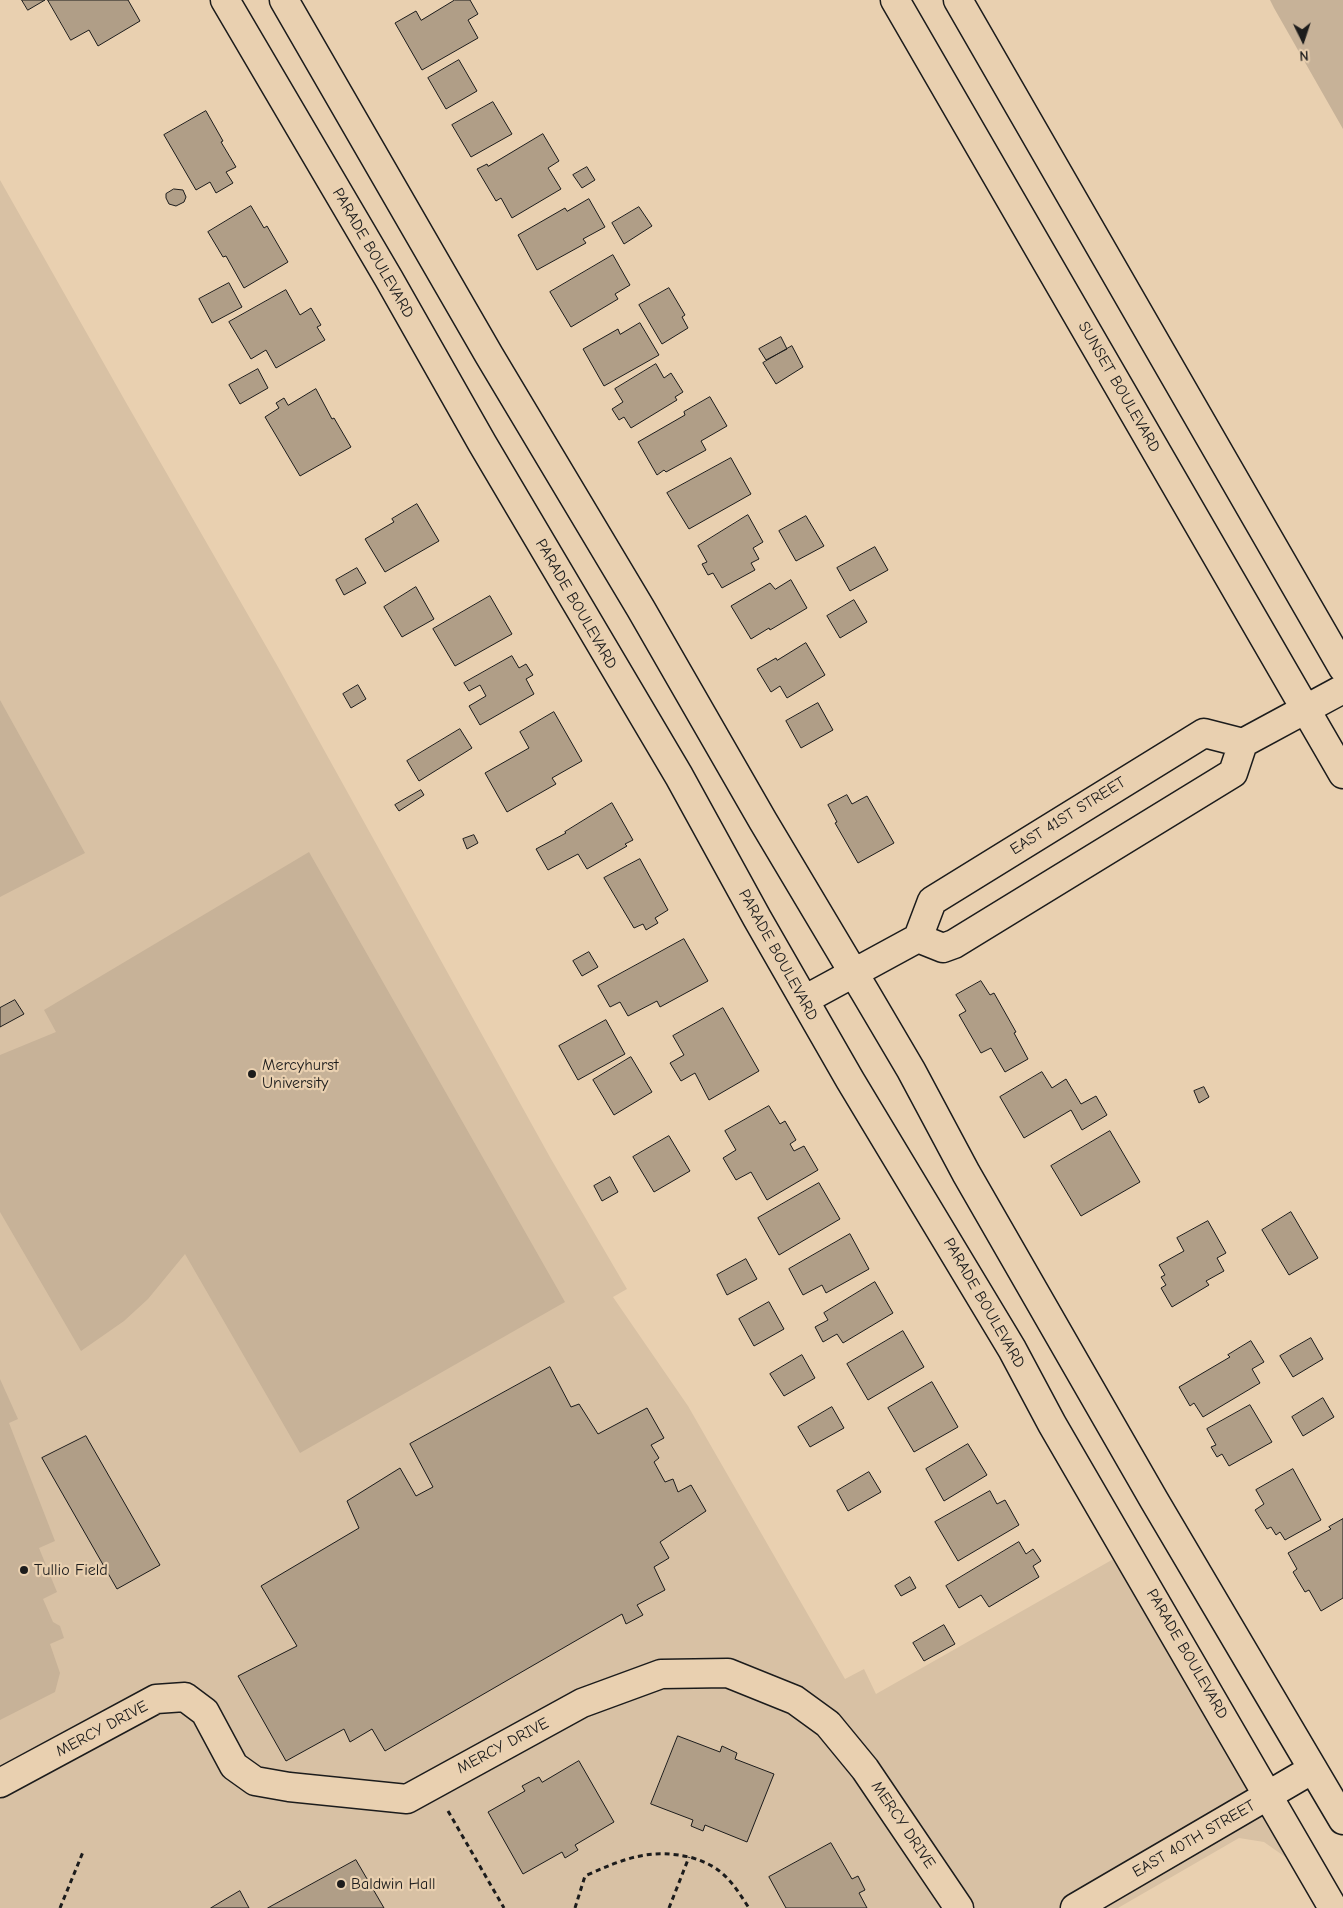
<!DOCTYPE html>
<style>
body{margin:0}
#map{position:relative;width:1343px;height:1908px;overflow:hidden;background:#e9d0b0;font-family:"Comic Neue",sans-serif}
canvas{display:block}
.north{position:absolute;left:1278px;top:15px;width:50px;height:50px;-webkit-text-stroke:4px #e9d0b0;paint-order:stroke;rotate:176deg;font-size:14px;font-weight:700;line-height:20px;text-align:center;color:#1c1c1c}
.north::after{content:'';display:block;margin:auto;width:18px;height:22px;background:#1c1c1c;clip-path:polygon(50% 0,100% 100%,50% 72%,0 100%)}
</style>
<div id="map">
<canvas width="1343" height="1908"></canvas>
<div class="north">N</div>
</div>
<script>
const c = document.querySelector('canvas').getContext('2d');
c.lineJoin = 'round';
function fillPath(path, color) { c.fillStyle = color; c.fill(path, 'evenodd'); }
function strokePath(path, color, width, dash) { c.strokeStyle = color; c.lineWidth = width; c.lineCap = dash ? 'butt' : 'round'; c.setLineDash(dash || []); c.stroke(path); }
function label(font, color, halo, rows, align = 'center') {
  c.font = font + ' "Comic Neue",sans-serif'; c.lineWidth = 4.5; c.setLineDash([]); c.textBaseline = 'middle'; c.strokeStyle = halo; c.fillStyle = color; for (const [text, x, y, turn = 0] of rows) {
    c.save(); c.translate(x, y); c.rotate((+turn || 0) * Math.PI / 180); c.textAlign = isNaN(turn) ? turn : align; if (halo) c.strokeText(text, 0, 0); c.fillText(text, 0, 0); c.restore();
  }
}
const built = new Path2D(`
 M0,180L128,406L278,667L551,1159L627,1289L613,1297L688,1406L845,1679L864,1669L876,1694L1117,1557L1233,1765L1291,1861L1264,1842L1239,1838L1118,1908H0Z`);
const green = new Path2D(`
 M1270,0H1343V129L1274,8Z
 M0,700L85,853L0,897Z
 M309,852L565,1302L300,1453L185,1254L148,1299L124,1321L81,1351L0,1212V1055L56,1032L44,1010Z
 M0,1379L18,1419L9,1423L55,1541L39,1548L57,1592L43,1599L53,1622L60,1626L64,1638L50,1644L60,1673L55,1692L0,1720Z`);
const building = new Path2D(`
 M22,0H45L28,10Z
 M48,0H128L140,21L98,46L89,30L71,40Z
 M455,0H470L478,14L468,20L478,38L422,70L395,23L416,11L421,20Z
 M459,60L477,91L446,109L428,78Z
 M493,102L512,134L471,157L452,125Z
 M206,111L223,141L221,142L236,167L226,172L233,183L216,193L210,182L196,190L164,135Z
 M543,134L559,161L548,168L561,189L512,218L501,198L496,201L477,169L487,164L488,166Z
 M587,167L595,180L582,188L573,175Z
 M174,189L183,190L186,197L184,202L176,206L169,204L166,198V194Z
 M589,199L605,227L583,239L586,243L537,270L518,235L565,208L567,211Z
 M251,206L264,228L267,226L288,262L244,288L226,256L223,257L208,232Z
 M639,207L652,226L624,244L612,223Z
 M613,255L630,285L615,294L618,299L571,327L550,292Z
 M229,283L242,307L212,323L199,299Z
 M669,288L685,315L682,317L688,328L662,344L639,305Z
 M286,290L300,315L311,308L321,325L317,327L325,340L276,368L266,350L251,359L229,322Z
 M640,323L659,355L604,386L583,349L618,329L620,334Z
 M781,337L787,349L766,360L759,349Z
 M792,346L803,367L776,384L763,363Z
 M656,364L664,378L671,373L683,392L675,397L677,400L631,428L624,417L619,420L612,409L623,402L615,389Z
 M258,369L268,388L240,404L229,385Z
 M316,389L332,419L334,418L351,447L300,476L265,417L279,408L276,403L284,398L288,405Z
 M710,397L727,426L701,441L706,450L666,472L664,470L657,475L638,442L685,415L684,412Z
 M731,458L751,494L689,529L667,493Z
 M417,504L439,541L385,572L365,539L394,522L392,519Z
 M748,515L763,542L753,548L759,559L751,563L755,570L722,588L713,573L708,575L702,564L707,562L698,546Z
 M806,516L824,546L796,561L779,531Z
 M875,547L888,570L850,591L837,568Z
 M357,568L366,583L344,595L336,580Z
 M791,580L807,608L770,630L769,628L751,639L731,606L770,583L775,589Z
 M416,587L434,619L402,637L384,607Z
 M490,596L512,634L455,666L433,629Z
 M854,600L867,622L840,638L827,616Z
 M806,643L825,675L787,698L780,686L771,692L757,669L776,658L777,660Z
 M512,656L519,668L526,664L533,675L526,679L534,694L480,725L469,706L486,696L480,685L469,691L464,683Z
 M358,685L366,699L351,708L343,694Z
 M818,703L833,730L801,748L786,721Z
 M554,712L582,761L552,778L556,784L507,812L485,773L529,748L520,732Z
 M460,729L472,748L419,781L407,761Z
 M421,790L424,795L399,811L395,805Z
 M847,795L852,804L867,796L894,843L858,863L835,823L837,822L828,805Z
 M612,803L633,840L625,844L627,846L587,869L578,854L548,870L536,849L566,833L565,832Z
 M474,835L478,843L467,849L463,839Z
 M640,859L668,910L655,918L658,923L646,930L643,924L634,928L604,878Z
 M684,939L708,981L660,1007L657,1001L628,1016L620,1002L610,1007L598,986Z
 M589,952L598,967L582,976L573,961Z
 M981,981L990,995L994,993L1016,1032L1014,1033L1028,1059L1005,1072L991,1048L981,1053L959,1015L966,1011L956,995Z
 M15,1000L24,1014L0,1027V1008Z
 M723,1008L759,1071L709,1100L695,1073L681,1081L670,1063L684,1055L673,1036Z
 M606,1020L625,1054L578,1080L559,1046Z
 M631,1057L652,1092L614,1115L593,1080Z
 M1042,1072L1052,1088L1066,1079L1081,1104L1096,1096L1107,1115L1082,1130L1071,1110L1024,1138L1000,1097Z
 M1204,1087L1209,1097L1199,1103L1194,1091Z
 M769,1106L780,1124L785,1121L796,1140L790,1144L794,1151L804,1146L818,1170L767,1200L751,1172L736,1180L723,1158L736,1150L725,1131Z
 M1110,1131L1140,1182L1081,1216L1051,1166Z
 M669,1136L690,1171L654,1192L633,1157Z
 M610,1177L618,1192L602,1201L594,1186Z
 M819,1183L840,1219L779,1255L758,1218Z
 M1291,1212L1318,1258L1289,1275L1262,1230Z
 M1208,1221L1226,1253L1217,1258L1224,1271L1206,1281L1209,1285L1172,1307L1161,1288L1166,1285L1161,1277L1165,1275L1159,1265L1184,1251L1177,1238Z
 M850,1234L869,1269L826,1293L822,1285L803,1295L789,1269Z
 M746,1259L757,1279L727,1295L717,1275Z
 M875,1282L893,1313L843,1343L837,1334L823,1342L815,1327L828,1320L824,1313Z
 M769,1302L784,1329L754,1346L739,1319Z
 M903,1331L924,1367L868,1400L847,1364Z
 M1311,1338L1323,1359L1293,1377L1280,1356Z
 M1251,1341L1264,1362L1252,1369L1260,1383L1203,1417L1194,1403L1190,1406L1179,1387L1230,1357L1228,1355Z
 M802,1355L815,1378L784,1396L770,1374Z
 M550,1367L571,1407L579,1404L598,1434L647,1408L664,1438L651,1445L659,1458L654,1462L665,1482L673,1479L678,1492L691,1485L706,1511L660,1542L669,1558L654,1567L665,1590L637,1605L643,1615L626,1624L622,1614L385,1751L372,1729L350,1742L344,1729L286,1761L238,1676L297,1646L261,1586L359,1528L347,1501L400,1468L416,1496L433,1487L410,1444Z
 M932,1382L958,1427L914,1452L888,1408Z
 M1323,1398L1334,1417L1303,1436L1292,1417Z
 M1250,1405L1272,1442L1229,1466L1222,1454L1217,1457L1211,1447L1216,1445L1207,1429Z
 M832,1407L844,1428L810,1447L798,1427Z
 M86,1436L160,1565L117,1589L42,1458Z
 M968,1444L987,1475L944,1501L926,1469Z
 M1293,1469L1321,1520L1285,1540L1280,1532L1276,1535L1271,1527L1267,1529L1255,1510L1264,1504L1256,1490Z
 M869,1472L881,1492L848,1511L837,1491Z
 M990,1491L997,1504L1005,1500L1019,1525L958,1561L935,1522Z
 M1343,1519V1598L1321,1611L1309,1590L1305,1592L1293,1572L1297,1569L1288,1553L1331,1529L1329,1527Z
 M1019,1542L1026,1554L1033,1549L1041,1561L1033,1566L1039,1577L989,1607L981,1595L959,1608L946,1586Z
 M910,1577L916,1588L901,1596L895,1586Z
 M944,1625L955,1644L924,1661L913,1643Z
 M678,1736L720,1752L722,1746L737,1753L735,1759L774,1774L747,1842L705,1825L703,1831L691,1826L693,1820L651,1804Z
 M579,1761L614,1822L575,1845L578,1850L565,1858L562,1852L523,1874L488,1812L525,1791L522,1786L539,1777L542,1782Z
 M831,1843L852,1879L858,1876L865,1890L859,1893L867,1908H786L769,1877Z
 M356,1860L384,1908H268Z
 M240,1891L249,1908H211Z`);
const path = new Path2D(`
 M448,1811L504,1908
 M60,1908L83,1852
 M575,1908L585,1876C623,1859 651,1847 693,1858C705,1862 714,1866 723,1874C734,1884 741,1896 749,1908
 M669,1908L689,1857`);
const minor = new Path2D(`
 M225,0L389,279L482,443L679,776L757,918L850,1080L1012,1349L1052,1424L1333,1908
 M284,0L489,355L641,609L763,821L865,992L911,1070L966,1173L1154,1500L1343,1820
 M895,0L1343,774
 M958,0L1343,668
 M1204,733L1243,743L1233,773L954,944L943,948L918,938L932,901Z
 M1243,743L1343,689
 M804,1000L918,938
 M0,1783L156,1699L185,1697L205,1712L234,1766L255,1781L289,1787L407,1799L582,1703L661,1674L728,1673L795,1700L828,1724L865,1769L959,1908
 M1075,1908L1313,1769`);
const markers = [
 [252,1074,5,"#1c1c1c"],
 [24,1570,5,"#1c1c1c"],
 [341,1884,5,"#1c1c1c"]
];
const streetNames = [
 ["PARADE BOULEVARD",373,253,60],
 ["SUNSET BOULEVARD",1119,387,60],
 ["PARADE BOULEVARD",576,604,60],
 ["EAST 41ST STREET",1068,816,-32],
 ["PARADE BOULEVARD",778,955,61],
 ["PARADE BOULEVARD",984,1303,60],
 ["PARADE BOULEVARD",1187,1654,60],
 ["MERCY DRIVE",102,1729,-28],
 ["MERCY DRIVE",503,1746,-28],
 ["MERCY DRIVE",903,1825,56],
 ["EAST 40TH STREET",1194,1839,-30]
];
const poiNames = [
 ["Mercyhurst",262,1065],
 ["University",262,1083],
 ["Tullio Field",34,1570],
 ["Baldwin Hall",351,1884]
];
fillPath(built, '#d8c1a4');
fillPath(green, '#c7b298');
fillPath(building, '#b09e87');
strokePath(building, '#1c1c1c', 1);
strokePath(minor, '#1c1c1c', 31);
strokePath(path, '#1c1c1c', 3, [5, 4]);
strokePath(minor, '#e9d0b0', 28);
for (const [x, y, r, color] of markers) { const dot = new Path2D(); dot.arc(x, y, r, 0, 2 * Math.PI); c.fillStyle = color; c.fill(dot); strokePath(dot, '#e9d0b0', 2); }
label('16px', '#1c1c1c', '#e9d0b0', streetNames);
label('16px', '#1c1c1c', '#e9d0b0', poiNames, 'left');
</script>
